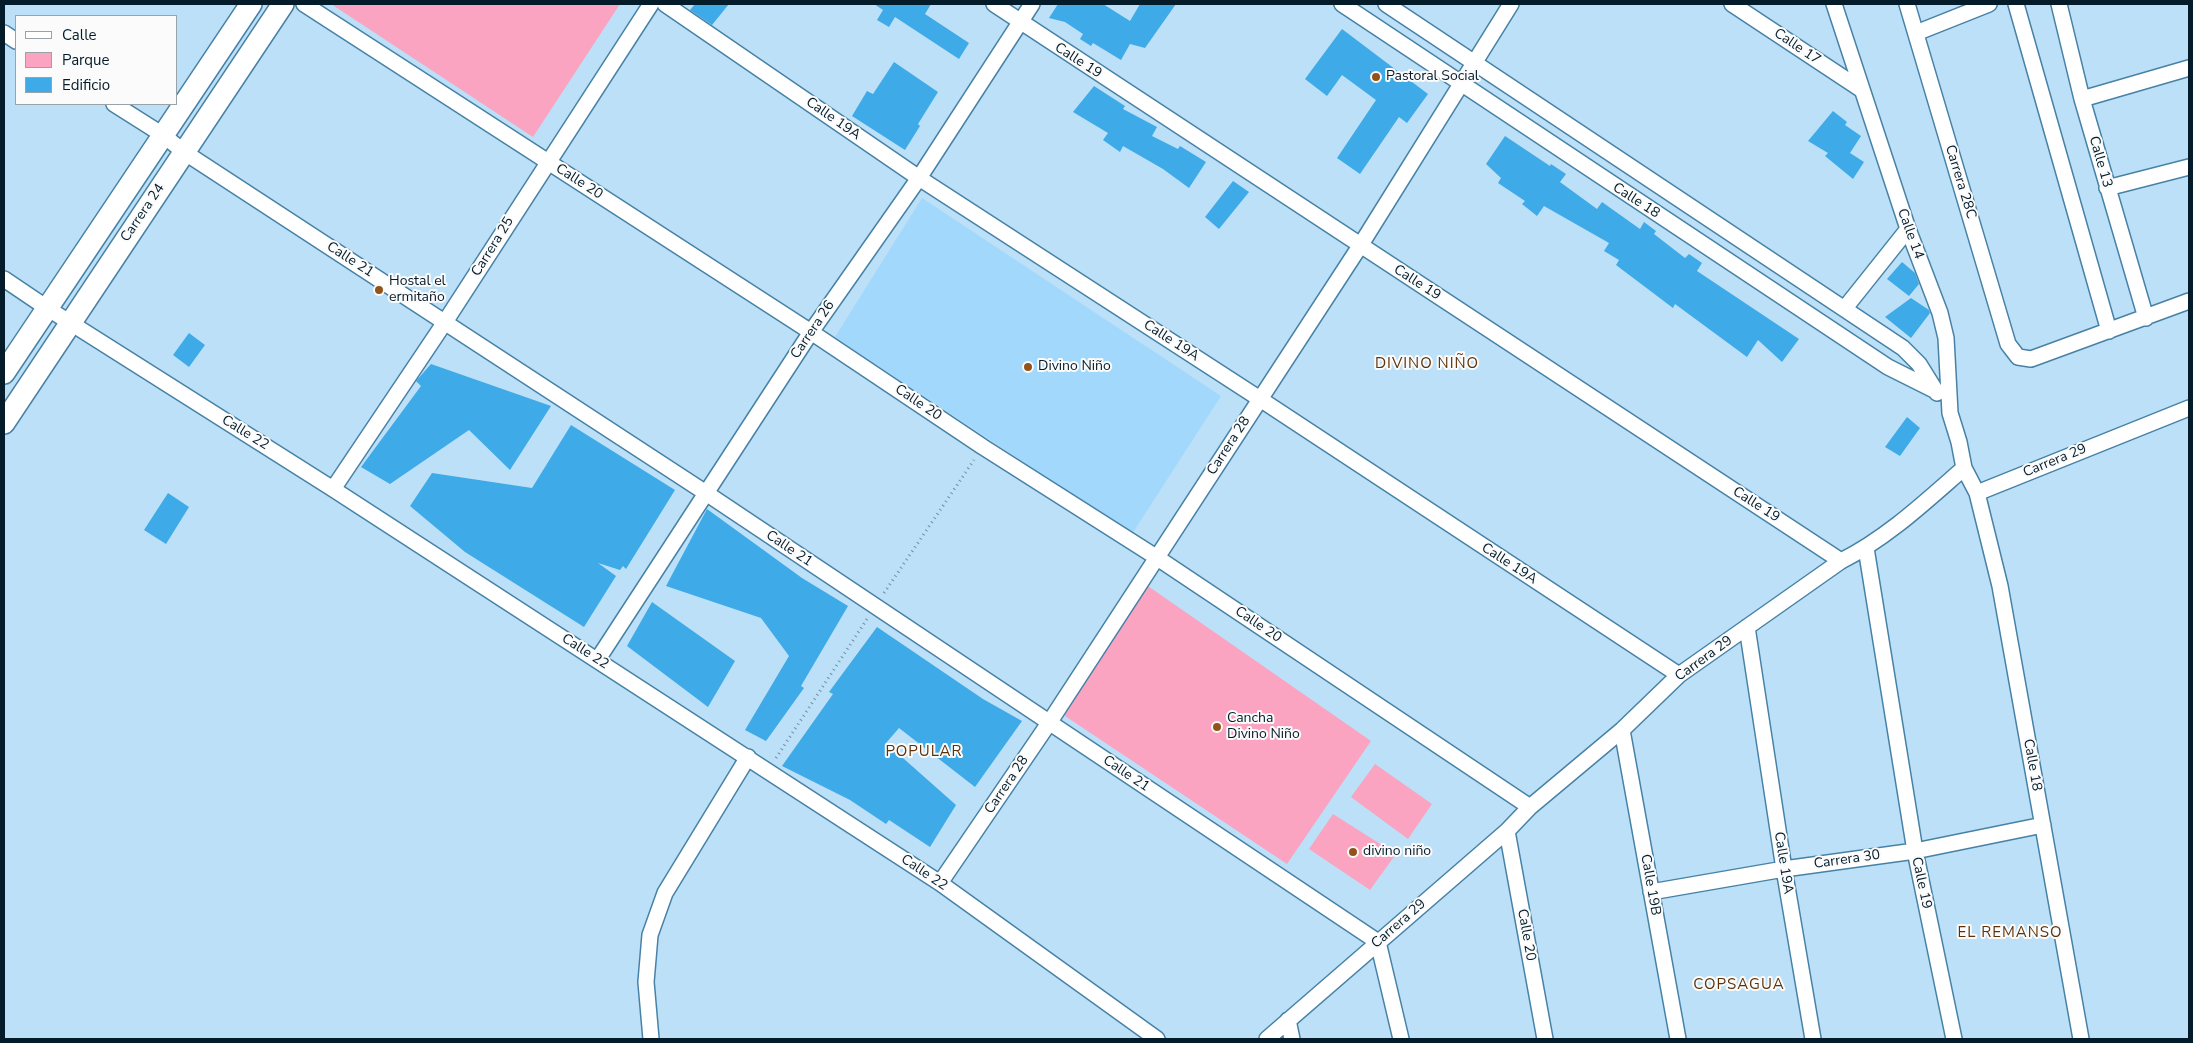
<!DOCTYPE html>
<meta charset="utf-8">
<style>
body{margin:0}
#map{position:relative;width:2193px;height:1043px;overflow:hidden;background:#bce0f7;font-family:"Nunito Sans",sans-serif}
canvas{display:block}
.frame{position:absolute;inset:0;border:5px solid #041c2a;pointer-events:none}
.legend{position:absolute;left:15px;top:15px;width:162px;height:90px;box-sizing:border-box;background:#fbfbfb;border:1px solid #98a2a7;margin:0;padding:6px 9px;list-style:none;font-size:15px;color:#041c2a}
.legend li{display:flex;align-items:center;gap:10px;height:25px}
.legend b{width:25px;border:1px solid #98a2a7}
</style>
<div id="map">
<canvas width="2193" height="1043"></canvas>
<div class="frame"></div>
<ul class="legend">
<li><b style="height:6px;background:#fff"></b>Calle</li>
<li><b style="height:14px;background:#faa4c2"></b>Parque</li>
<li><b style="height:14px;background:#3eaae7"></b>Edificio</li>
</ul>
</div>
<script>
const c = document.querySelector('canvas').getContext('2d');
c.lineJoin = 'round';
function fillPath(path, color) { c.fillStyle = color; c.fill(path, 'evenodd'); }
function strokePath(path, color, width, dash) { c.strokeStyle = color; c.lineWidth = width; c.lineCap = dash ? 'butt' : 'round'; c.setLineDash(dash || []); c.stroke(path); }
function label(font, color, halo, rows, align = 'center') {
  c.font = font + ' "Nunito Sans",sans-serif'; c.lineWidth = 4; c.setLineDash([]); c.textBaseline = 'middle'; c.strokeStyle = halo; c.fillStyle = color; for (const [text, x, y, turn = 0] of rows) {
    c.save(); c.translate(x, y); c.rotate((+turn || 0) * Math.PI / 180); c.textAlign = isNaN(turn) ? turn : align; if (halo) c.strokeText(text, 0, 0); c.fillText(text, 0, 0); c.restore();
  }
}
const built = new Path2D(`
 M922,198L1221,396L1132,534L835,337Z`);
const green = new Path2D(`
 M331,4H620L533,137Z
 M1145,584L1371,741L1287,864L1062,714Z
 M1375,764L1432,804L1408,839L1351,797Z
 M1333,814L1396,854L1370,890L1309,849Z`);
const building = new Path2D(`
 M695,4H729L712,25L690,10Z
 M874,4H931L925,14L969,43L959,59L895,17L889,27L877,20L883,10Z
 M1058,4H1103L1130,21L1140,4H1176L1145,48L1130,44L1121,60L1093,43L1091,46L1080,39L1083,34L1065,22L1049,18Z
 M1342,29L1428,94L1407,123L1399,117L1360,174L1337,158L1376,100L1342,75L1327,96L1305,79Z
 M894,62L938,92L918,124L920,126L905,150L852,116L867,91L873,94Z
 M1094,86L1125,106L1123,109L1157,127L1152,136L1178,149L1180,146L1206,162L1189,188L1163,169L1123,146L1120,152L1103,140L1108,133L1073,112Z
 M1833,111L1847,122L1845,125L1861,136L1850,153L1864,162L1853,179L1825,156L1828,153L1808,141Z
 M1505,136L1550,166L1551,164L1566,174L1560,182L1597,209L1602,202L1640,229L1644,222L1656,231L1654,234L1685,258L1689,254L1702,263L1697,271L1799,339L1782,362L1758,340L1747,357L1675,304L1673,308L1616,265L1619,260L1604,251L1609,243L1544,206L1537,216L1522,204L1525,201L1498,183L1501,178L1486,164Z
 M1233,181L1249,192L1219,229L1205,217Z
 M1902,262L1915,273L1919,284L1909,296L1887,279Z
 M1911,298L1929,310L1930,313L1911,338L1885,317Z
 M189,333L205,345L189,367L173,355Z
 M431,364L551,406L510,470L469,430L390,484L361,467L421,386L416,381Z
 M1907,417L1920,428L1900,456L1885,447Z
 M571,425L675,490L626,569L623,566L620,570L598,563L616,576L584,627L465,552L410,506L432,473L532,488Z
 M168,493L189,507L166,544L144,530Z
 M707,509L802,578L848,606L801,686L804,688L766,741L745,730L789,656L761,618L666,586Z
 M652,602L735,661L708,707L627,646Z
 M877,627L983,699L1022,721L975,787L899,728L886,743L956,805L930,847L889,820L886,824L850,800L782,766L833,694L829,692Z`);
const path = new Path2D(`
 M884,593L974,460
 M776,758L867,619`);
const street = new Path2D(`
 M304,4L811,332L983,447L1156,557L1530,807
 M665,4L919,178L1260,399L1679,675
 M994,4L1841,561
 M1342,4L1888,367L1936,391
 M1386,4L1903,348L1919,364L1937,393
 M1732,4L1862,90
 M1834,4L1908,229L1940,313L1946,338L1950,413L1959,442L1964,468L1977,493L2189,408
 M1907,4L2008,344L2018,357L2031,359L2189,301
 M2016,4L2109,331
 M2059,4L2082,99L2146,318
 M4,33L16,41
 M1916,33L1989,4
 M2082,99L2189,68
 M114,104L163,135L184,152L706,493L1378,942L1401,1039
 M2107,188L2189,167
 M4,279L47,308L333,489L940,883L1157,1039
 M1845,308L1908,229
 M333,489L445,322L651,4
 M1977,493L2000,586L2081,1039
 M1866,548L1915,851L1954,1039
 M1747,627L1784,869L1813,1039
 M598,659L811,332L919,178L1032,4
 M1622,730L1678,1039
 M1507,831L1545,1039
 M940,883L1049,723L1360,246L1511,4
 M1651,892L1784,869L1915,851L2043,825
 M1288,1020L1292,1039
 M651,1039L646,982L650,935L665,893L748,757
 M1267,1039L1507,831L1530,807L1622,730L1679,675L1841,561C1887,538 1925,502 1964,468`);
const secondary = new Path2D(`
 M4,373L251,4
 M4,423L283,4`);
const markers = [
 [1376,77,5,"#92531b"],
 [379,290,5,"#92531b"],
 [1028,367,5,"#92531b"],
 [1217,727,5,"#92531b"],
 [1353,852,5,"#92531b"]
];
const streetNames = [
 ["Calle 17",1797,47,34],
 ["Calle 19",1078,61,33],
 ["Calle 19A",833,119,35],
 ["Calle 13",2100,162,74],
 ["Calle 20",579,182,33],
 ["Carrera 28C",1960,182,73],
 ["Calle 18",1636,201,33],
 ["Carrera 24",143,213,-56],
 ["Calle 14",1910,234,70],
 ["Carrera 25",493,247,-58],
 ["Calle 21",350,260,33],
 ["Calle 19",1417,283,33],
 ["Carrera 26",813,330,-56],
 ["Calle 19A",1171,341,33],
 ["Calle 20",918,403,34],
 ["Calle 22",245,433,32],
 ["Carrera 28",1229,446,-57],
 ["Carrera 29",2055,461,-22],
 ["Calle 19",1756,505,33],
 ["Calle 21",789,549,34],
 ["Calle 19A",1509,564,33],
 ["Calle 20",1258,625,34],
 ["Calle 22",585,652,33],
 ["Carrera 29",1704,659,-36],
 ["Calle 18",2032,765,80],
 ["Calle 21",1126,774,34],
 ["Carrera 28",1007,785,-56],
 ["Carrera 30",1847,860,-8],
 ["Calle 19A",1783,863,81],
 ["Calle 22",924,873,34],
 ["Calle 19",1921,883,78],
 ["Calle 19B",1650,885,80],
 ["Carrera 29",1399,924,-41],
 ["Calle 20",1526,935,80]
];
const poiNames = [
 ["Pastoral Social",1386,77],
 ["Hostal el",389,282],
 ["ermitaño",389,298],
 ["Divino Niño",1038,367],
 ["Cancha",1227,719],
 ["Divino Niño",1227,735],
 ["divino niño",1363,852]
];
const neighbourhoodNames = [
 ["DIVINO NIÑO",1427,364],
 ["POPULAR",924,752],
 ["EL REMANSO",2010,933],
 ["COPSAGUA",1739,985]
];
fillPath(built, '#a2d8fb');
fillPath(green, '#faa4c2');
fillPath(building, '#3eaae7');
strokePath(street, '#4782a6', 18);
strokePath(secondary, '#4782a6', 24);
strokePath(path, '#708fa2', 3, [1, 4]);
strokePath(street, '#fff', 15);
strokePath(secondary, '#fff', 21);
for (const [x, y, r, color] of markers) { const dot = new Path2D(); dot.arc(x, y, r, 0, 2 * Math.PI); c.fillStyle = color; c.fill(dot); strokePath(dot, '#fbfbfb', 2); }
label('14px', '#041c2a', '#fbfbfb', streetNames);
label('14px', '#041c2a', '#fbfbfb', poiNames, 'left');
c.letterSpacing = '1px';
label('15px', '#5d320a', '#fbfbfb', neighbourhoodNames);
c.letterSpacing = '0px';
</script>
